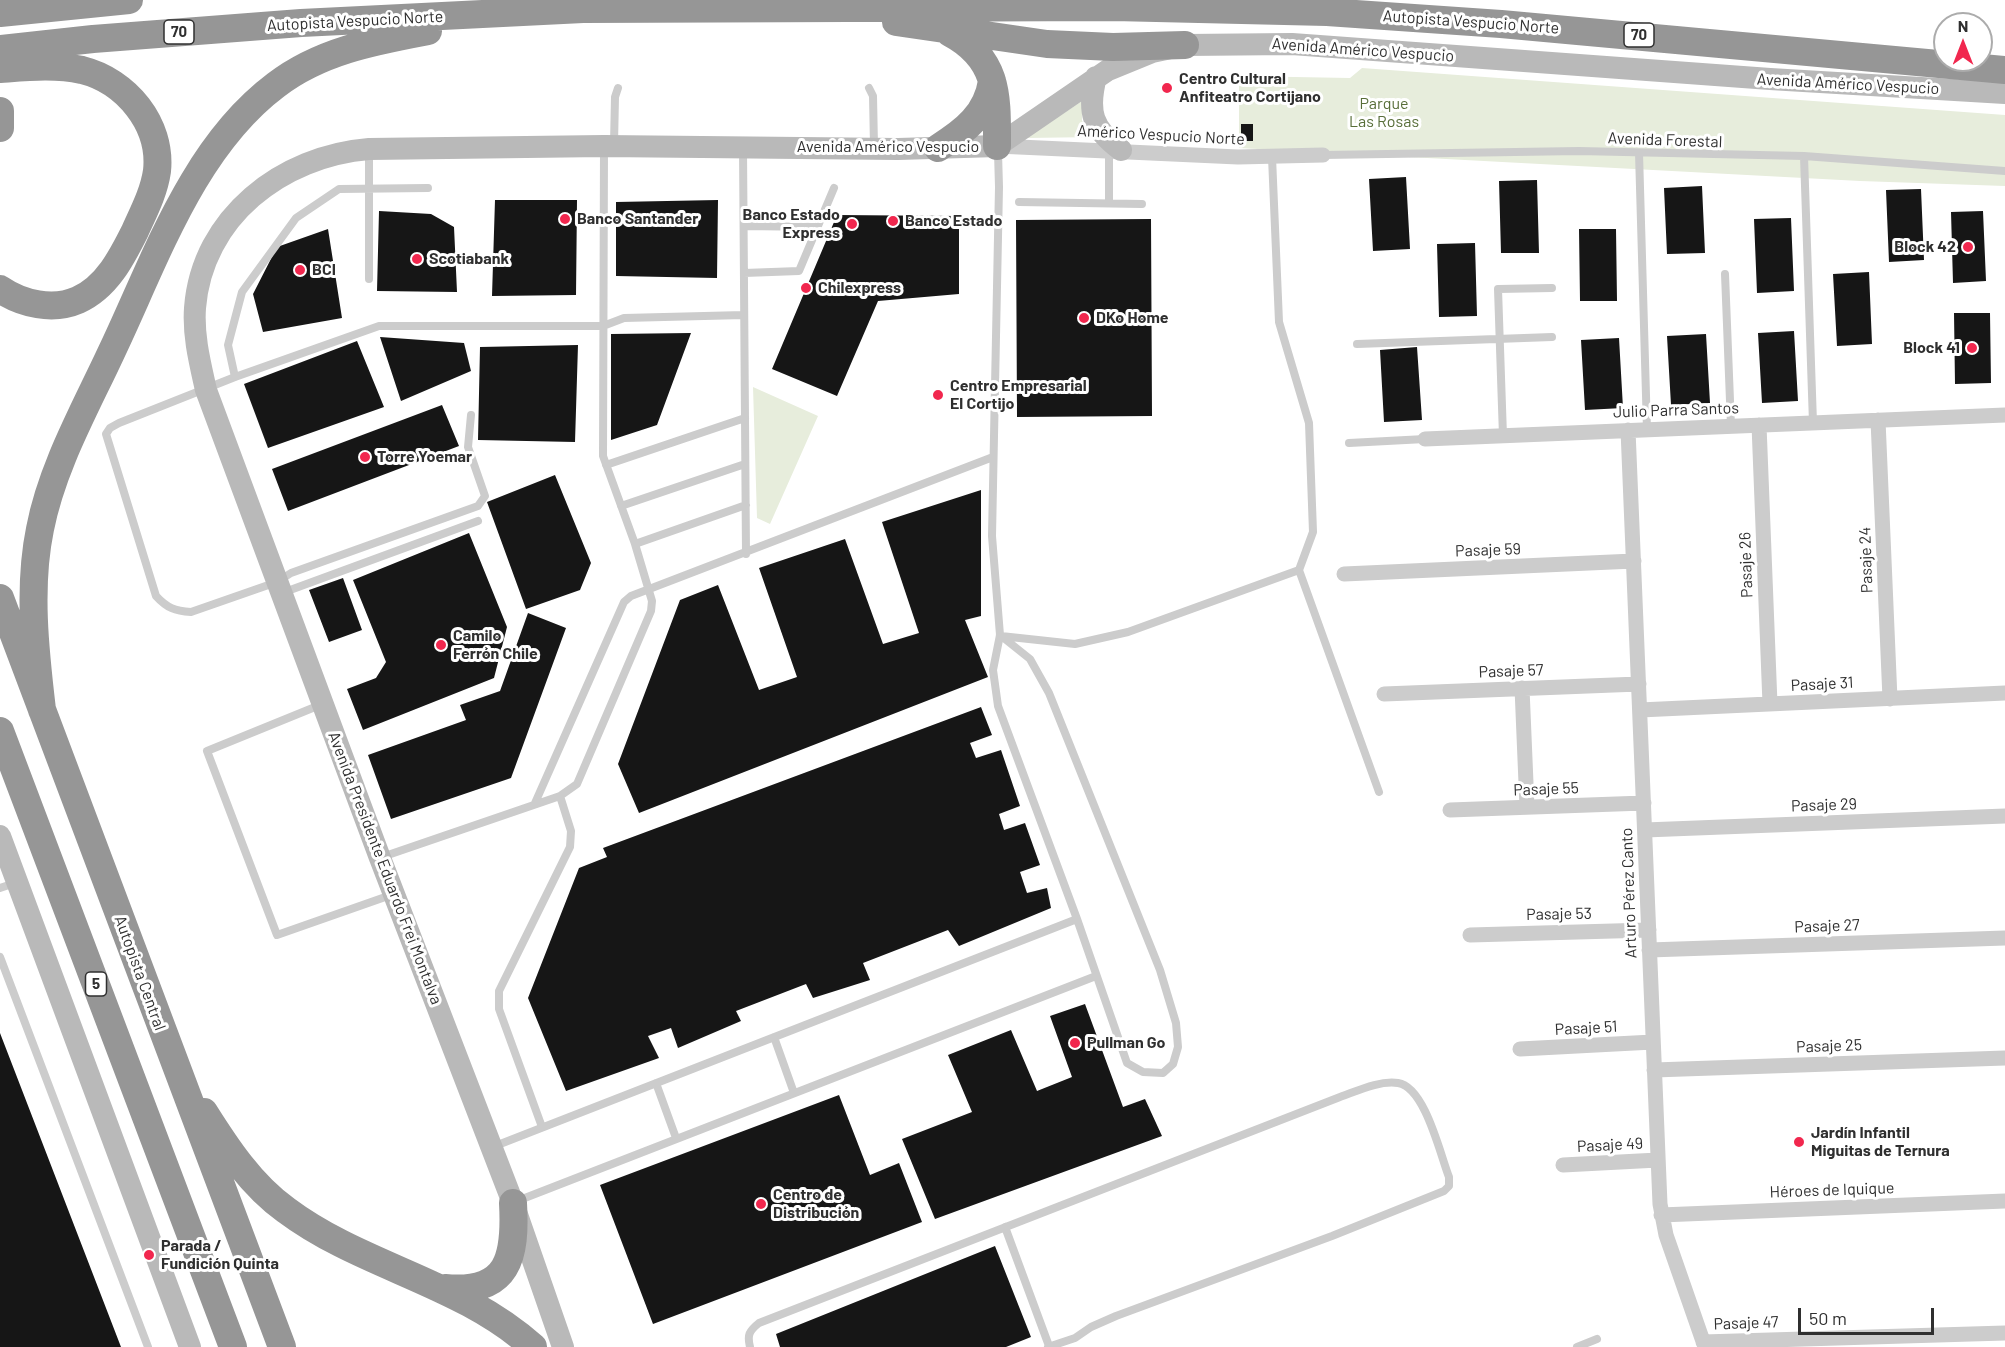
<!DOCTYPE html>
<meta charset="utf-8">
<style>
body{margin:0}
#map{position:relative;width:2005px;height:1347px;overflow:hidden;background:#fff;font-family:Barlow,sans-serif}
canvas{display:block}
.north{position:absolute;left:1933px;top:12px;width:60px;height:60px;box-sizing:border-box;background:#fff;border:2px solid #acacac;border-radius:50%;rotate:0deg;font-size:16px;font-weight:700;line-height:24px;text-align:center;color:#2f2f2f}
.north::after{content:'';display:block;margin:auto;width:21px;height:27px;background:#f1274e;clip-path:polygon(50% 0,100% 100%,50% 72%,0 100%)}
.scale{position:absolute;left:1798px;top:1308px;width:136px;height:27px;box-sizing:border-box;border:3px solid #2f2f2f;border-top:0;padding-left:8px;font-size:18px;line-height:21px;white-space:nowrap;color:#2f2f2f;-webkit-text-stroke:4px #fff;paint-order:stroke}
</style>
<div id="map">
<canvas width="2005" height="1347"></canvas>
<div class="north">N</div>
<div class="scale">50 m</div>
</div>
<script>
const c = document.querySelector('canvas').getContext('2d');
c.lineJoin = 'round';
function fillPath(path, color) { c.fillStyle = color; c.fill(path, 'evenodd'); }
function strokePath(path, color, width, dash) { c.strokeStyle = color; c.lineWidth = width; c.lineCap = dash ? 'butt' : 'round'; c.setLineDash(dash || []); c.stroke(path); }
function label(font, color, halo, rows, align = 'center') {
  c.font = font + ' Barlow,sans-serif'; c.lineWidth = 6; c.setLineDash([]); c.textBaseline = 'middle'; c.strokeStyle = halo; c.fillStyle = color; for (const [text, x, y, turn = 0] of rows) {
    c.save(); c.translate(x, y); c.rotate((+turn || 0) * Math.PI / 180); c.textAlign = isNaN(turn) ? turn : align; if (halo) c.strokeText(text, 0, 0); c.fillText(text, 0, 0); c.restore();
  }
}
const green = new Path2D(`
 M1362,68L2005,115V186L1860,181L1239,148V76L1350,78Z
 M1082,101V121L1096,137L1026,138Z
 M753,387L818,416L770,524L757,518Z`);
const building = new Path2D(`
 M1241,124H1253V141H1241Z
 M1406,177L1410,249L1373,251L1369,179Z
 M1537,180L1539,253H1501L1499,181Z
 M1702,186L1705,253L1667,254L1664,188Z
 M1921,189L1924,260L1889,262L1886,190Z
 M495,200H577L576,295L492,296Z
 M718,200L717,278L616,276V202Z
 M379,211L431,214L454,227L457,292L377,291Z
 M1983,211L1986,281L1953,283L1951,212Z
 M837,215L959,216V294L878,301L837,396L772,369Z
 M1791,218L1794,291L1757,293L1754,219Z
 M1151,219L1152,416L1017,417L1016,220Z
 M328,229L342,318L263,332L253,294L277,247Z
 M1579,229H1616L1617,301H1580Z
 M1475,243L1477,316L1439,317L1437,244Z
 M1869,272L1872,344L1837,346L1833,274Z
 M1954,313H1990L1991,383L1955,384Z
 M1794,331L1798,401L1762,403L1758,333Z
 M691,333L657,425L611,440V334Z
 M1706,334L1710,403L1671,405L1667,336Z
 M380,337L464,343L471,371L401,401Z
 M1619,338L1623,408L1585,410L1581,340Z
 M357,341L384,407L268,448L244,384Z
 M578,345L575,442L478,440L480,347Z
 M1417,347L1422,420L1384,422L1380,350Z
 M442,405L459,446L288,511L272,469Z
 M555,475L591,563L580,590L526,609L487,502Z
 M981,490V616L965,620L988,677L639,813L618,764L680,600L718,585L759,690L797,677L759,568L845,539L883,644L919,633L882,522Z
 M469,533L507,627L494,678L363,730L347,689L376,678L386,662L353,580Z
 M343,578L362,630L329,642L309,590Z
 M528,613L566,628L511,778L391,819L368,755L466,720L460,705L500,691Z
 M981,707L992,735L970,743L976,758L1001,750L1020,806L999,814L1004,830L1025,823L1040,865L1020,872L1027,893L1047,888L1051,908L959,946L948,930L863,963L870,980L813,998L806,984L736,1011L741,1021L678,1048L671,1028L648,1036L659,1058L566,1091L528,998L579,868L607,857L603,848Z
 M1085,1004L1123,1107L1145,1099L1162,1136L935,1219L902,1139L972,1112L948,1055L1011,1030L1037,1091L1072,1077L1050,1016Z
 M0,1033L121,1347H0Z
 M839,1095L870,1175L899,1163L922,1222L653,1324L600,1185Z
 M995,1246L1031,1337L1006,1347H780L776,1334Z`);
const lane = new Path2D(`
 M869,88L873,96L874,146
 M614,144L615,97L618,88
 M743,149L746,554
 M369,151V279
 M998,152L999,187L992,536L1000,635L993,670L998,706L1077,919L1127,1063L1143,1072L1163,1073L1173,1064L1178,1047L1176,1023L1160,970L1049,693L1030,659L1000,635
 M1639,153L1647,430
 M1323,155L1579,151L1804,156L2005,171
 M1804,156L1813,423
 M1272,157L1279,322L1309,423L1313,532L1299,570L1379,792
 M1019,202L1142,204
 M1109,203V150
 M744,226L818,227
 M744,273L799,271L834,188
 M1725,274L1731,426
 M1357,344L1552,337
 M235,377L228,345L242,292L296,218L339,189L428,188
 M471,415L468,447L485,496L478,506L291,573L277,582L191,612C175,611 167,608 156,596L106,434L110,428L119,423L235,377L379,326H603L624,318L744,315
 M1503,436L1498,289L1552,288
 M1349,443L1425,439
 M606,465L745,418
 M621,506L745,464
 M635,544L746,505
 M282,593L478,521
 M1001,636L1075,644L1128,632L1299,570
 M320,705L207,751L277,935L391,895
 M535,803L624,602L631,596L993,457
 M382,857L560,796L577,784L651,611L652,601L635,544L603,456L604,147
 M0,888L15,883
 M0,957L148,1347
 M774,1037L794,1093
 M656,1083L676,1138
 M542,1127L499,1009V991L570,847L571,831L560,796
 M495,1146L1077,919
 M517,1201L1096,976
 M1005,1227L1049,1346
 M750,1347C747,1335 749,1331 759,1323L1340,1097C1357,1091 1380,1080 1398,1083C1425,1087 1440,1154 1449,1177V1186L1444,1191L1332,1236L1116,1316L1091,1327L1075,1338L1048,1347
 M1577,1347L1597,1339`);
const street = new Path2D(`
 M997,146L1238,157L1323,155
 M1878,420L1890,699
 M1759,425L1770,704
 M1628,430L1660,1204L1666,1235L1705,1347
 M1425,439L2005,415
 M1344,574L1634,561
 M1522,688L1527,807
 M1384,694L1639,684
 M1640,710L2005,693
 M1450,810L1644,803
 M1645,830L2005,816
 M1470,935L1649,930
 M1649,950L2005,938
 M1520,1049L1653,1042
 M1654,1070L2005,1058
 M1563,1165L1658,1160
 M1661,1215L2005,1201
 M1703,1342L2005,1333`);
const secondary = new Path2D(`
 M1096,77C1087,111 1092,129 1121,150
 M0,836L190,1347
 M563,1347L513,1203L380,858L206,390C200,363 193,336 195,308C202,217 282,156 369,149L604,146L898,149L997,146L1108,70L1152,52L1185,45L1292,44L1770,79L2005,93`);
const highway = new Path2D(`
 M0,13L129,0
 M896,22L1047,44L1113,47L1185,45
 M950,33C999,59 997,96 997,146
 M0,49L93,39L301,23L583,9L1114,7L1327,12L1501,24L2005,70
 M0,69C27,67 55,64 82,70C126,81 162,124 157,171C154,192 144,211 135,231C122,257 107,287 78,300C53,311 22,304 0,289
 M0,111V128
 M938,148C965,131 987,114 992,81
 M0,598L282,1347
 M42,710C35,651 28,587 40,529C52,467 85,409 111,353C155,261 192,148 276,85C320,51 375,41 428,31
 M0,731L233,1347
 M204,1112C226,1147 251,1185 286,1210C362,1267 461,1282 533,1347
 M445,1288C509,1294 516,1257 513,1203`);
const markers = [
 [1167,88,6,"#f1274e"],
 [565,219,6,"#f1274e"],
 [893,221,6,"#f1274e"],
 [852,224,6,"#f1274e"],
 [1968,247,6,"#f1274e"],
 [417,259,6,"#f1274e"],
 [300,270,6,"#f1274e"],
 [806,288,6,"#f1274e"],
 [1084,318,6,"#f1274e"],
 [1972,348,6,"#f1274e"],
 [938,395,6,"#f1274e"],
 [365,457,6,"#f1274e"],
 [441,645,6,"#f1274e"],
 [1075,1043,6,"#f1274e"],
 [1799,1142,6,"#f1274e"],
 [761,1204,6,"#f1274e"],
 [149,1255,6,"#f1274e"]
];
const shields = [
 [179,32,30],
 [1639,35,30],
 [96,984,21]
];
const shieldNames = [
 ["70",179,32],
 ["70",1639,35],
 ["5",96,984]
];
const streetNames = [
 ["Autopista Vespucio Norte",355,21,-3],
 ["Autopista Vespucio Norte",1471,22,4],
 ["Avenida Américo Vespucio",1363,50,4],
 ["Avenida Américo Vespucio",1848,84,3],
 ["Américo Vespucio Norte",1161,135,3],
 ["Avenida Forestal",1665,140,2],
 ["Avenida Américo Vespucio",888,147],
 ["Julio Parra Santos",1676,410,-2],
 ["Pasaje 59",1488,550,-2],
 ["Pasaje 24",1866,560,-92],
 ["Pasaje 26",1746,565,-92],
 ["Pasaje 57",1511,671,-2],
 ["Pasaje 31",1822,684,-3],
 ["Pasaje 55",1546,789,-2],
 ["Pasaje 29",1824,805,-2],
 ["Avenida Presidente Eduardo Frei Montalva",385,868,69],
 ["Arturo Pérez Canto",1629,893,-92],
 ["Pasaje 53",1559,914,-1],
 ["Pasaje 27",1827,926,-2],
 ["Autopista Central",140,973,70],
 ["Pasaje 51",1586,1028,-3],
 ["Pasaje 25",1829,1046,-2],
 ["Pasaje 49",1610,1145,-3],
 ["Héroes de Iquique",1832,1190,-2],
 ["Pasaje 47",1746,1323,-2]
];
const poiNames = [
 ["Centro Cultural",1179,79],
 ["Anfiteatro Cortijano",1179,97],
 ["Banco Estado",840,215,"right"],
 ["Express",840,233,"right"],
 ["Banco Santander",577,219],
 ["Banco Estado",905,221],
 ["Block 42",1956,247,"right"],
 ["Scotiabank",429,259],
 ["BCI",312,270],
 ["Chilexpress",818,288],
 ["DKo Home",1096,318],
 ["Block 41",1960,348,"right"],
 ["Centro Empresarial",950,386],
 ["El Cortijo",950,404],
 ["Torre Yoemar",377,457],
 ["Camilo",453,636],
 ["Ferrón Chile",453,654],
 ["Pullman Go",1087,1043],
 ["Jardín Infantil",1811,1133],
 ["Miguitas de Ternura",1811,1151],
 ["Centro de",773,1195],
 ["Distribución",773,1213],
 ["Parada /",161,1246],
 ["Fundición Quinta",161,1264]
];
const parkNames = [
 ["Parque",1384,104],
 ["Las Rosas",1384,122]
];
fillPath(green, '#e7eddc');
fillPath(building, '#161616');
strokePath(lane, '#ccc', 8);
strokePath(street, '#ccc', 15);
strokePath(secondary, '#b9b9b9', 22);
strokePath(highway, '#969696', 28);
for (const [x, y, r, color] of markers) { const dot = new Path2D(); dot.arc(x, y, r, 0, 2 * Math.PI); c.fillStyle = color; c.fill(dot); strokePath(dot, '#fff', 2); }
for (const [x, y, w] of shields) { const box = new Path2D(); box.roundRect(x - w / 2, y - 12, w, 24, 4.5); c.fillStyle = '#fff'; c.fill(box); strokePath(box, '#2f2f2f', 1.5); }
label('bold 15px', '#2f2f2f', null, shieldNames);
label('16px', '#2f2f2f', '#fff', streetNames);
label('bold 16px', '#2f2f2f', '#fff', poiNames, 'left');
label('16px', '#586e39', '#fff', parkNames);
</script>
